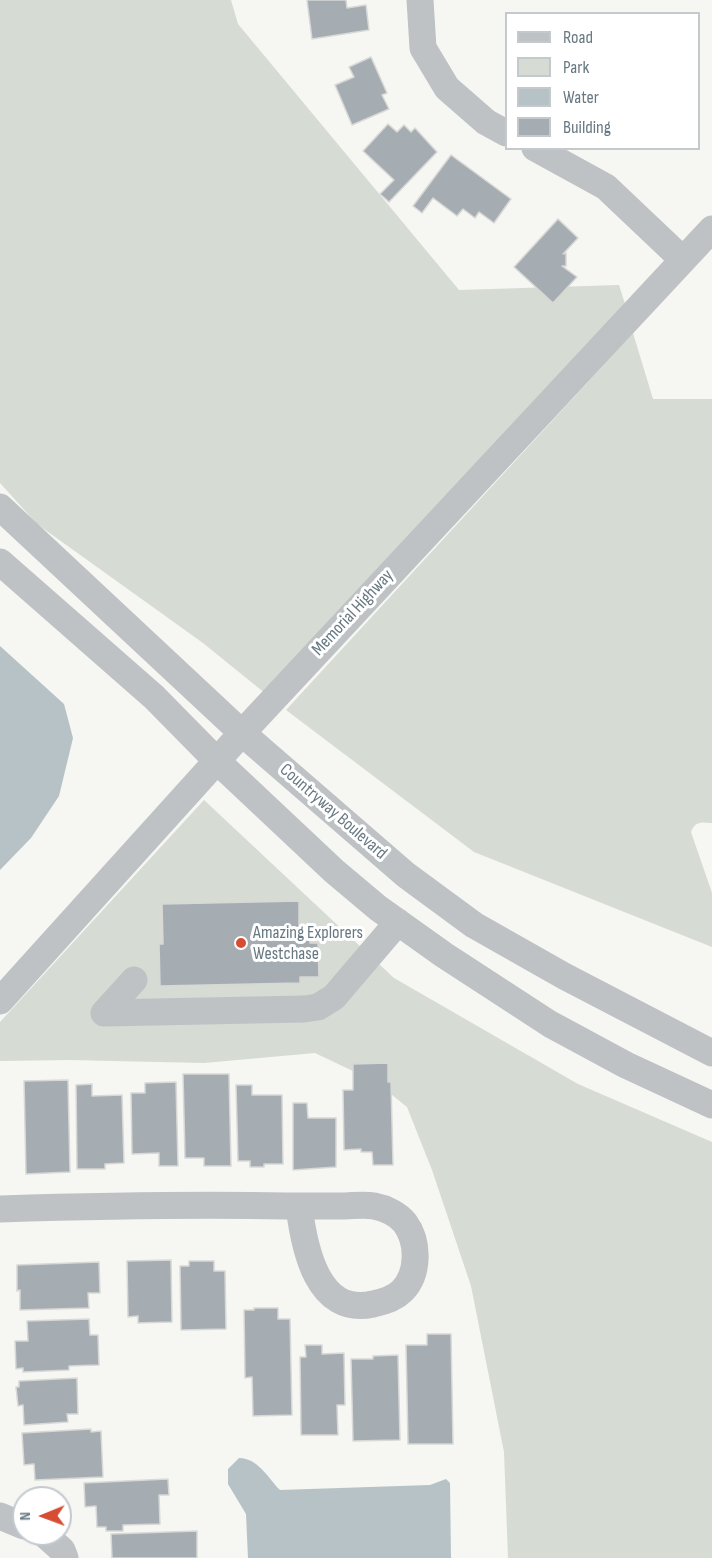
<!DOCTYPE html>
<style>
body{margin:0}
#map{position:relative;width:712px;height:1558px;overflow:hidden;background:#f6f6f3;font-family:"Sofia Sans Condensed",sans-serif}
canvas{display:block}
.legend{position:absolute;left:505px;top:12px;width:195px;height:138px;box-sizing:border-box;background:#fff;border:2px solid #c3c9cd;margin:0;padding:8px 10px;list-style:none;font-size:18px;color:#687882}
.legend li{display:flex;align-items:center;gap:12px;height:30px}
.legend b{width:30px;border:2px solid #c3c9cd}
.north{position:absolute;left:12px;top:1486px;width:60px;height:60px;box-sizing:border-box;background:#fff;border:2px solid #c3c9cd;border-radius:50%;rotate:269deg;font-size:16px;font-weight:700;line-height:24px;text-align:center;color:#687882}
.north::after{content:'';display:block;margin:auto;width:21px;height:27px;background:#d64d34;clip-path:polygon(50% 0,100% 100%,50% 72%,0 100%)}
</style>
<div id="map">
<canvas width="712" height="1558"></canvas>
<ul class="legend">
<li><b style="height:8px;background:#bec2c5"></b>Road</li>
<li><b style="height:16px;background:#d6dbd3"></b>Park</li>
<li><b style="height:16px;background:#b6c2c5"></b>Water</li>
<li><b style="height:16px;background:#a6adb2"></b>Building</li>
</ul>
<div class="north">N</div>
</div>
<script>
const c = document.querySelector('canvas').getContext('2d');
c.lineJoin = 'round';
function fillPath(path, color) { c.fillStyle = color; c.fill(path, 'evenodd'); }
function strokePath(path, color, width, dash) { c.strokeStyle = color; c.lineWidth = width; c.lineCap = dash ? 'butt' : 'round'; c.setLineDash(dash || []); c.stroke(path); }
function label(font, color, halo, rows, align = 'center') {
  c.font = font + ' "Sofia Sans Condensed",sans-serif'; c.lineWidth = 6; c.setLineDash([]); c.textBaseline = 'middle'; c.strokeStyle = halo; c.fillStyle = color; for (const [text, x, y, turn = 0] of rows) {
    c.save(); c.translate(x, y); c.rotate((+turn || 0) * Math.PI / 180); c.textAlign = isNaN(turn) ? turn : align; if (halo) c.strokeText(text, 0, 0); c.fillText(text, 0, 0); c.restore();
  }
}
const green = new Path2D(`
 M0,0H231L238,24L459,290L619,285L625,304L266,694L203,643L37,524L0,483Z
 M633,333L653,399H712V823C702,822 695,821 691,832L712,893V947L474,852L286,710Z
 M204,800L394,978L578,1084L712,1142V1558H508L504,1452L471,1286L432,1170L407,1107L376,1082L315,1053L204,1063L69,1060L0,1061V1022Z`);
const water = new Path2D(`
 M0,646L64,704L73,738L59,796L31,838L0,870Z
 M239,1458C258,1458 268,1478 280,1490L430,1485L446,1479L450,1483L451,1558H248L246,1514L228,1484V1469Z`);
const building = new Path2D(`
 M307,0H346L347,8L366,5L369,30L312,39Z
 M371,57L387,93L382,95L389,109L352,125L335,85L354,77L349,67Z
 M388,124L397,132L404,125L411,132L415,128L437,152L389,202L380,194L394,180L363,151Z
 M451,155L511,199L494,223L479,212L475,218L463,209L457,216L433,198L422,213L413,206Z
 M558,219L578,238L563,254L566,253V266H562L577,277L553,303L514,267Z
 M299,901V925H309L310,943H318L319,977H300V983L160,986L159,944H163L162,904Z
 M388,1063V1082H391L393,1165H373L372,1152H361V1149L344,1150L343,1090H353V1064Z
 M183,1074H229L231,1166H204V1158H185Z
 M68,1080L70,1172L26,1174L24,1081Z
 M176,1082L178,1166H159V1153L132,1154L131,1093H145V1083Z
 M92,1084V1096L122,1095L124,1163L105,1164V1169H77L76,1085Z
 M236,1085H252V1095H282L283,1164H264V1167H250V1161H238Z
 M293,1103H307L308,1118H336V1167L293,1170Z
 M171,1260L172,1322L138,1323V1316L128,1317L127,1261Z
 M189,1261H214V1271H225L226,1329L181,1330L180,1266H189Z
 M99,1262L100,1293H88L89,1308L20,1310V1290L17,1291V1265Z
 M254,1308H278V1319H290L292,1415L253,1416L252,1377L245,1378L244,1310H254Z
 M89,1319L90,1335H98L99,1365L69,1366V1370L23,1372V1368L16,1369L15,1341H28L27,1321Z
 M427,1334H451L453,1444H408L406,1345H427Z
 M305,1345H322V1354L344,1353L345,1405H337L338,1435H301L300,1357H306Z
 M398,1355L400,1440L353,1441L351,1359H373V1356Z
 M77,1378L78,1414H67L68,1422L24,1425L23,1405L18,1406L16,1387H19V1381Z
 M91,1429V1432L101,1431L103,1477L35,1480L34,1464L24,1465L22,1433Z
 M168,1479L169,1495H159L160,1524L123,1525V1531H106V1527H97L96,1506L85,1507L84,1483Z
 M197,1531V1558H112L111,1534Z`);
const minor = new Path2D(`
 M420,0L423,48L447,88L486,122L506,133
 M535,148L606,187L683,260
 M0,507L242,733L406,875L474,925L564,976L712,1053
 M0,562L154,697L217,761L334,871L378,908L444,955L550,1024L626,1065L712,1105
 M134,980L104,1013L304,1009L318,1007L334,997L398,922
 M0,1001L242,733L712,229
 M0,1209C96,1206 191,1204 287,1206C305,1206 324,1206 342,1206C352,1206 364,1204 374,1206C385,1208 398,1214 405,1223C419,1242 419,1274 402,1291C395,1298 383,1302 373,1304C317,1317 304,1247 299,1206
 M0,1516L24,1526
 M44,1534L62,1550L65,1558`);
const markers = [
 [241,943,6,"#d64d34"]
];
const streetNames = [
 ["Memorial Highway",353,613,-47],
 ["Countryway Boulevard",333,812,41]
];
const poiNames = [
 ["Amazing Explorers",253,933],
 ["Westchase",253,954]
];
fillPath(green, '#d6dbd3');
fillPath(water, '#b6c2c5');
fillPath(building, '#a6adb2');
strokePath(building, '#d8d8d6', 1.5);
strokePath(minor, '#bec2c5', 27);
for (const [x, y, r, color] of markers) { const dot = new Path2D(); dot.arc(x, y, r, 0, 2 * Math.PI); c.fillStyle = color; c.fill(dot); strokePath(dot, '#fff', 2); }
label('18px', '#687882', '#fff', streetNames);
label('18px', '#687882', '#fff', poiNames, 'left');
</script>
